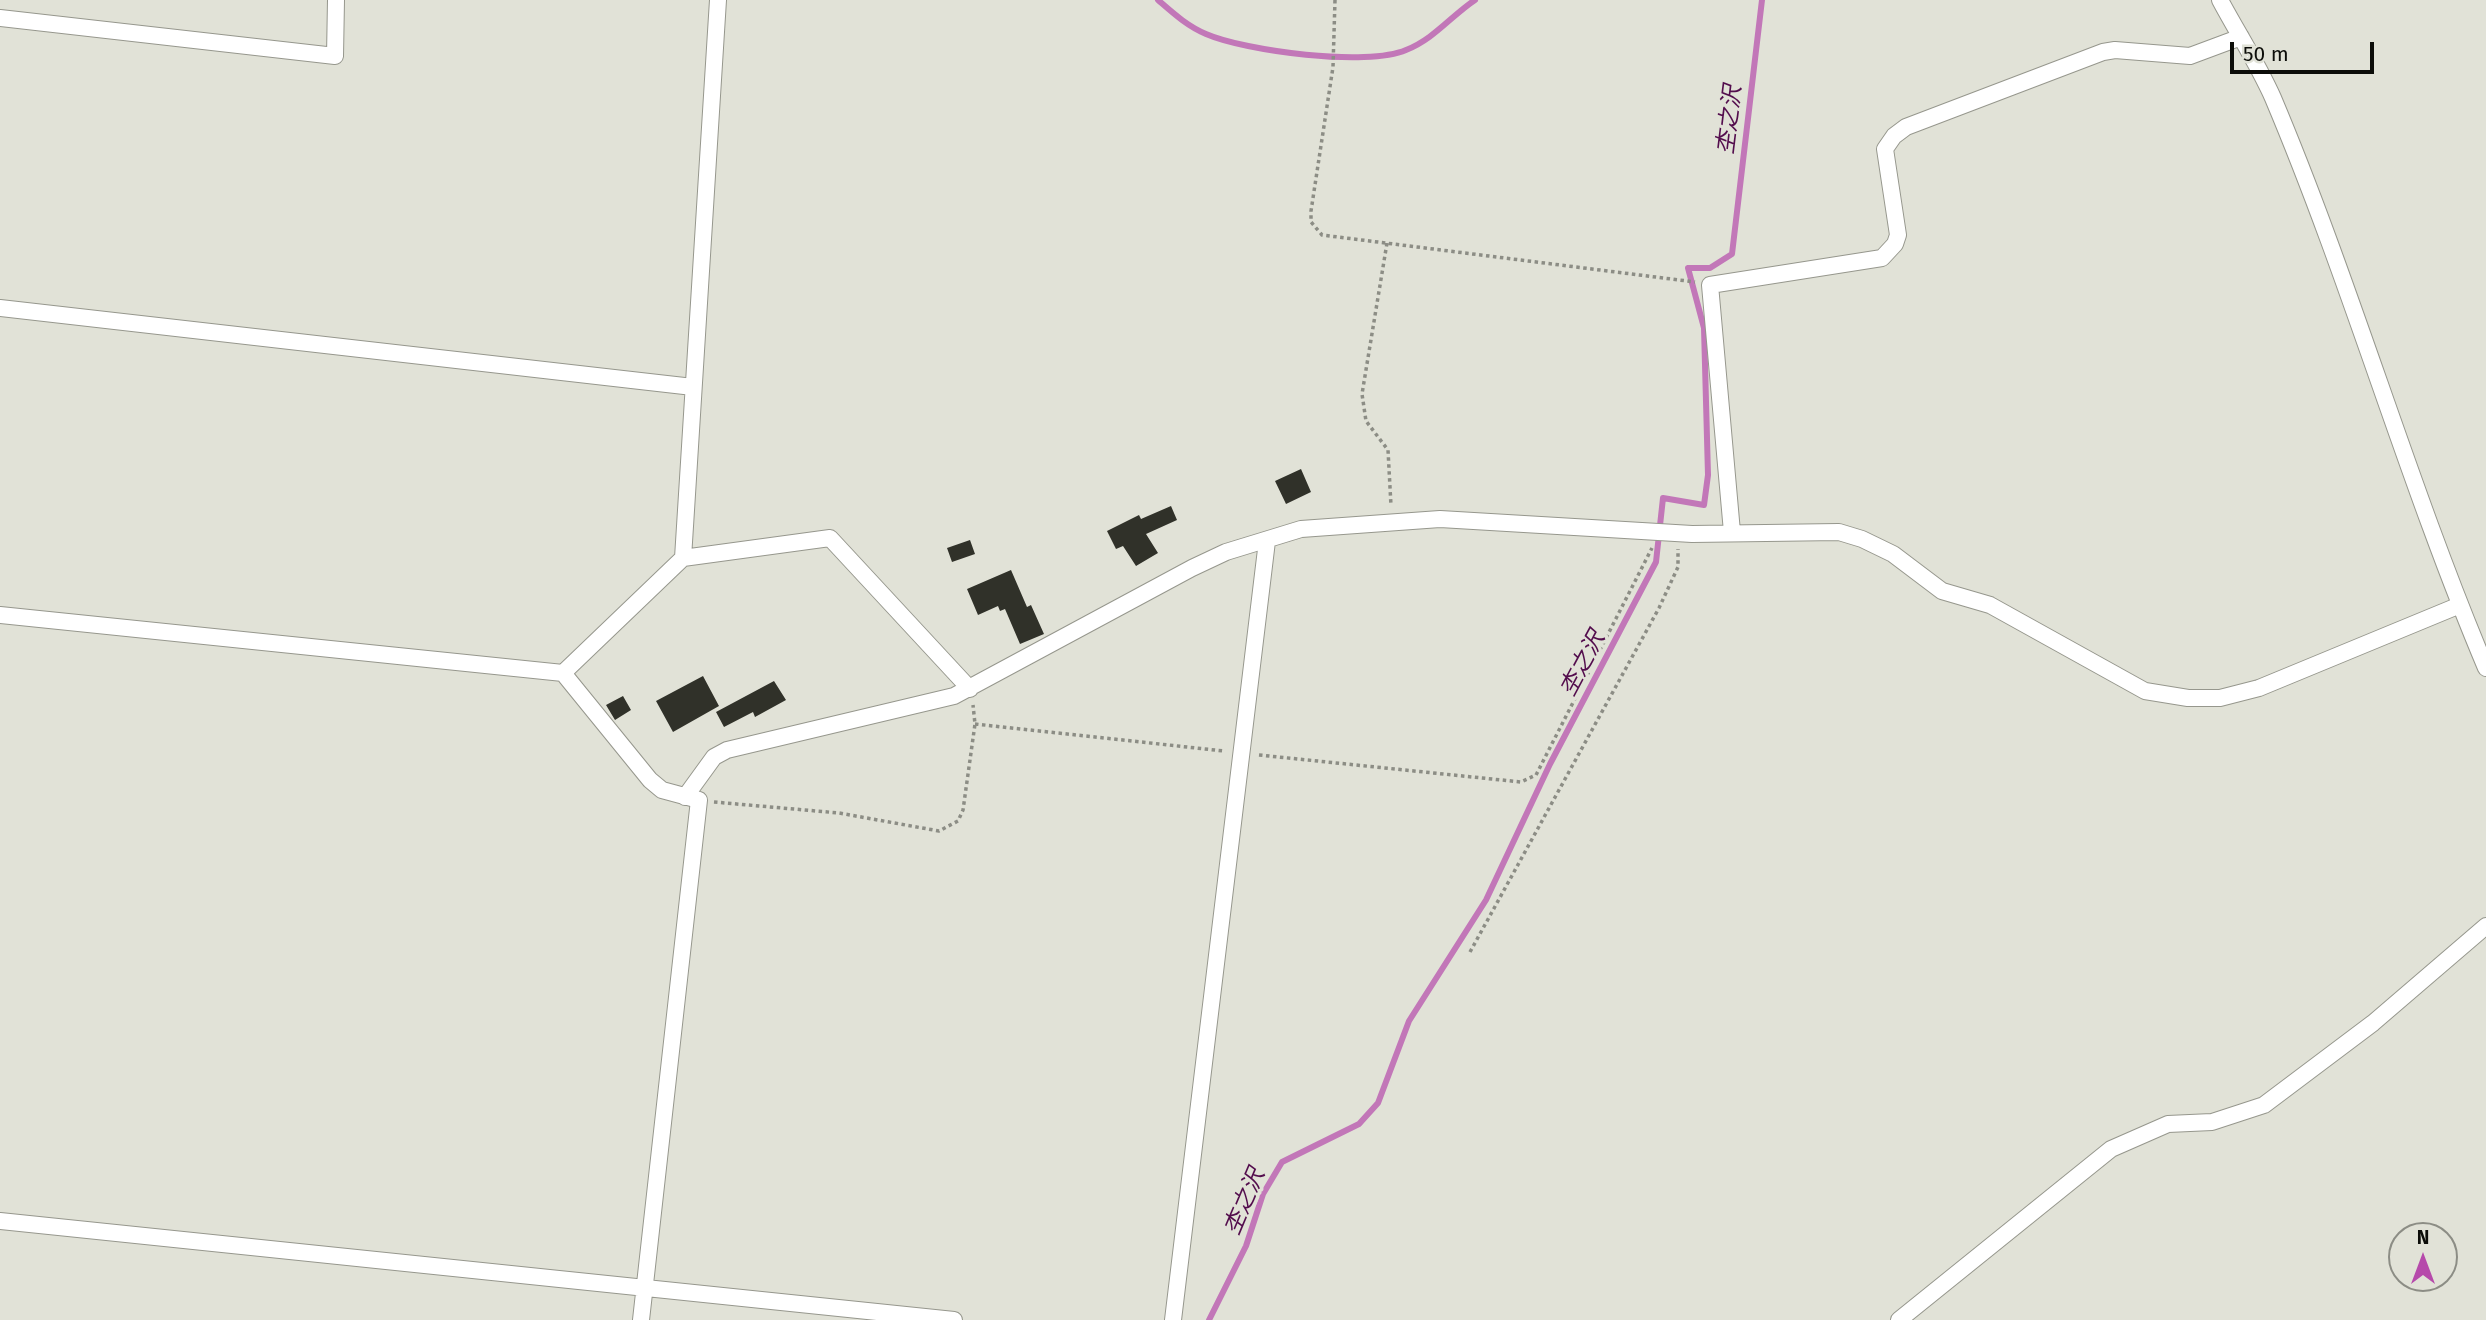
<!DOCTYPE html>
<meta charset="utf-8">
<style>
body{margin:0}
#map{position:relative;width:2486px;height:1320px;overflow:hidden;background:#e1e2d7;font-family:"Fira Sans",sans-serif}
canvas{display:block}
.north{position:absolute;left:2388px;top:1222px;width:70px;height:70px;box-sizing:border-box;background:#e1e2d7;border:2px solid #8c8d85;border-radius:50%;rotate:0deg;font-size:19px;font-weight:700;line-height:28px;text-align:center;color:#0c0d09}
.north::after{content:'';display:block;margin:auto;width:24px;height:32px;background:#b64aab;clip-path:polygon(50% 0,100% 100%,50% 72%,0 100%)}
.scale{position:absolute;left:2230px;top:42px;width:144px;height:32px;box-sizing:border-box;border:4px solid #0c0d09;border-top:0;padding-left:9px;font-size:21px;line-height:24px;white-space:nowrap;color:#0c0d09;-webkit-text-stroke:5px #e1e2d7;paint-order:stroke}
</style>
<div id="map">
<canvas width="2486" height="1320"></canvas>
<div class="north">N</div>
<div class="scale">50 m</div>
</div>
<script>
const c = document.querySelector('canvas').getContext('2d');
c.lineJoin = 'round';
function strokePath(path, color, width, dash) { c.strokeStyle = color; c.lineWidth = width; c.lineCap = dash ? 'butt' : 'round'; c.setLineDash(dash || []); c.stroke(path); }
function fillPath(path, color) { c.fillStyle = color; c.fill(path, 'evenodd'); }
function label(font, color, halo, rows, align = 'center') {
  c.font = font + ' "Fira Sans","Noto Sans JP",sans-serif'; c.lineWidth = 7; c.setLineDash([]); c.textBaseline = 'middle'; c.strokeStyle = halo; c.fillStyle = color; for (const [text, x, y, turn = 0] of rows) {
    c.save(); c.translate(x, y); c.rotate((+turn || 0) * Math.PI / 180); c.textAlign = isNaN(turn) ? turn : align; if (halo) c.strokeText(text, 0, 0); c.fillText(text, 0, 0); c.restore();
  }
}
const stream = new Path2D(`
 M1158,0C1173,13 1187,26 1206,34C1245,51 1367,67 1406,50C1434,39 1451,16 1475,0
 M1209,1320L1246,1246L1263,1194L1282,1162L1359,1124L1378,1103L1409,1021L1486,900L1550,764L1656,562L1663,498L1704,505L1708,475L1704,328L1688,268H1710L1732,254L1762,0`);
const building = new Path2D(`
 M1301,469L1311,492L1286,504L1275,481Z
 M1171,506L1177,520L1146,534L1158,553L1136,566L1123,546L1116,549L1107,531L1139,515L1141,519Z
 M970,540L975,554L952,562L947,548Z
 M1011,570L1027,607L1031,605L1044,634L1020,644L1005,609L1000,611L998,606L978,615L967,589Z
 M703,676L719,706L673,732L656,701Z
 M774,681L786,700L755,717L753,712L724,727L716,712Z
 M623,696L631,710L615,720L606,705Z`);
const path = new Path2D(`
 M1335,0L1333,67L1311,211V222L1322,235L1695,282
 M1387,243L1362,394L1366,421L1388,450L1391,506
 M975,724L1224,751
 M1259,755L1521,782L1536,775L1652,548
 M714,802L839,813L939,831L958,821L963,810L975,724L973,705
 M1470,952L1659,608L1678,567V549`);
const street = new Path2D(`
 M2220,0C2237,32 2258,64 2273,98C2352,285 2407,481 2486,668
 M0,18L335,56L336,0
 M0,308L693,387
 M1732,532L1710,285L1882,258L1895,244L1898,235L1885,149L1894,136L1906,127L2103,52L2115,50L2190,56L2241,37
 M683,558L718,0
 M0,615L563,673L650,780L662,790L699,800L641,1320
 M563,673L683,558L830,538L970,689
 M685,797L714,757L727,750L954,696L1192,568L1226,552L1301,529L1440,519L1692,534L1839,532L1862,539L1893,554L1942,591L1990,605L2145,691L2188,698H2220L2259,688L2460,605
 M0,1221L954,1320
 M1173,1320L1267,541
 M1899,1320L2111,1149L2168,1124L2212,1122L2264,1105L2373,1023L2486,926`);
const waterNames = [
 ["杢之沢",1730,120,-83],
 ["杢之沢",1583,664,-62],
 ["杢之沢",1245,1202,-67]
];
strokePath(stream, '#c277b8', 6);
fillPath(building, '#303129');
strokePath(street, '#96978d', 18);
strokePath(path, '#8c8d85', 3.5, [3.5, 3.5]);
strokePath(street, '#fff', 16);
label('italic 23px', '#530d4d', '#e1e2d7', waterNames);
</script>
